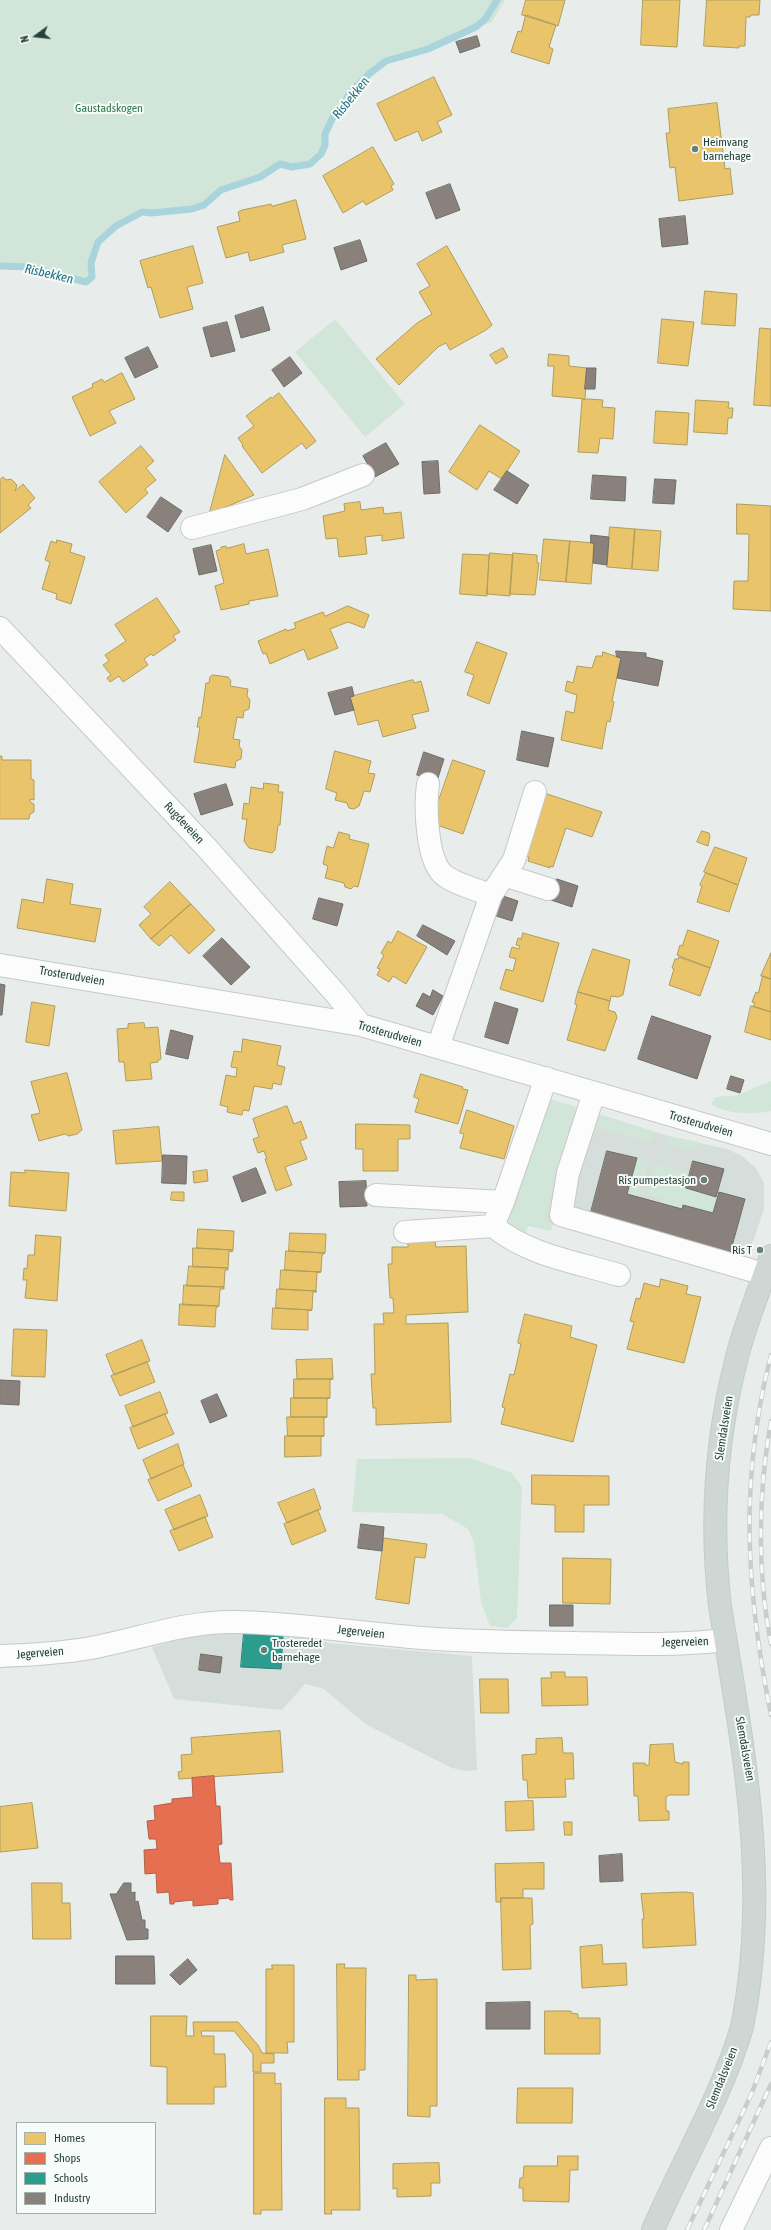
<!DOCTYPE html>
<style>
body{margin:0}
#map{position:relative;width:771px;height:2230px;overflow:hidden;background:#e8edeb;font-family:"Asap Condensed",sans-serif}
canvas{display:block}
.legend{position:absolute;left:16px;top:2122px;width:140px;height:92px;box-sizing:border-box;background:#f7fbf9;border:1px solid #a3b1ad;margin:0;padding:5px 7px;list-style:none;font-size:12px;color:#24423a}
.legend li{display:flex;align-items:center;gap:8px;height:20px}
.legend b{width:20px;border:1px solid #a3b1ad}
.north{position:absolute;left:16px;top:16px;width:40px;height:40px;-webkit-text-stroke:3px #f7fbf9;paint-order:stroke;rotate:255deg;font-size:11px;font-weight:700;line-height:16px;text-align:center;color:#24423a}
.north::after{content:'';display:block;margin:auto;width:14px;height:18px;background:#24423a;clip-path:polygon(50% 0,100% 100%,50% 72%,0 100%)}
</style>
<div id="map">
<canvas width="771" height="2230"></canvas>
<ul class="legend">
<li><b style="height:11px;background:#e9c46a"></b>Homes</li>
<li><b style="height:11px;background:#e76f51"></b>Shops</li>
<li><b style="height:11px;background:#2a9d8f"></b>Schools</li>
<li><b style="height:11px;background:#8a817c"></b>Industry</li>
</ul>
<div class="north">N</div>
</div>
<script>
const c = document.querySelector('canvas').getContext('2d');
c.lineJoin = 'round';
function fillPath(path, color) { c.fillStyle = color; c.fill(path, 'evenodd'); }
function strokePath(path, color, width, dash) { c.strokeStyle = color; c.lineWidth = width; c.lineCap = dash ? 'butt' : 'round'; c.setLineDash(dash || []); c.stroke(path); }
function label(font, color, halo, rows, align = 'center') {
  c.font = font + ' "Asap Condensed",sans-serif'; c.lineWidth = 4; c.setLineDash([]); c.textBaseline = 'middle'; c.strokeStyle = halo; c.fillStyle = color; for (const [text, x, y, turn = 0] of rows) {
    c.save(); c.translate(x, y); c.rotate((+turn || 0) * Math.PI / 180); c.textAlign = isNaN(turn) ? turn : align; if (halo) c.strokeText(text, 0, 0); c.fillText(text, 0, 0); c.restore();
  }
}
const built = new Path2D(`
 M583,1109L668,1136L727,1149L742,1156L756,1168L764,1183V1209L754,1239L736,1274L544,1221L570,1122Z
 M237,1632L317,1638L328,1643L472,1656L477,1770L466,1771L452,1768L367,1725L324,1689L305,1684L282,1710L174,1699L152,1647L204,1633Z`);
const green = new Path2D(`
 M0,0H505L492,22L428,49L386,61L369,74L349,94L344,105L334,115L325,134V145L321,154L310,164L292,167L280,164L260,177L221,190L204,205L192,209L151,213L142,212L116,226L98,243L91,263L92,277L86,282L28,267L0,266Z
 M335,319L405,404L365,437L295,352Z
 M771,1081V1111C757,1115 722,1114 711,1104L715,1097L738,1095Z
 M550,1099L583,1109L578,1125L570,1122L545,1221L553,1223L551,1231L528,1226L525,1236L507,1225L506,1220Z
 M594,1113L652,1131L655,1136L651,1141H647L595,1127L593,1126Z
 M668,1136L700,1142L695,1150L686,1151L666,1144Z
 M637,1158L646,1161L648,1166L638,1197L627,1194Z
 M658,1165L690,1173L686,1188L718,1196L713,1213L684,1205L682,1209L660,1203L661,1199L648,1195L654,1167Z
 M470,1458L512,1473L522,1487L517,1618L507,1628L490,1626L481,1602L474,1543L468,1529L442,1514L352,1512L357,1459Z`);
const homes = new Path2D(`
 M526,0H565L558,26L522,15Z
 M643,0H680L677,47L641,45Z
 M707,0H760L759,15H751L750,17H746L745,46H739V48L704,46Z
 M526,15L556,25L549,47L553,49L549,64L511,52L518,31L521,32Z
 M434,77L452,115L437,122L442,132L422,141L418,131L395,141L377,104Z
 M717,103L725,169L730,168L733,194L679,201L675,167L670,168L666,133H670L668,109Z
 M373,147L394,184L391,186L393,190L366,205L363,201L343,213L323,176Z
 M296,200L306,239L282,245L284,252L250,261L248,252L226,258L217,227L240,221L238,212L242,210L271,204L272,206Z
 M193,246L203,283L187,287L193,309L160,318L151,287L148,288L140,261Z
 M447,246L492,325L486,330L450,350L446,343L438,347L399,385L376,359L417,323L432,314L419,292L430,286L417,264Z
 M705,291L737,294L735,326L702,324Z
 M662,319L694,322L688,366L658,363Z
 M760,328L771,329V406L754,405Z
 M503,348L508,357L496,364L490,355Z
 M549,354L569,356V366L587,368L585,399L552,396L554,366H548Z
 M122,373L135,399L109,411L116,423L90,436L72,397L93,387L92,384L102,379L104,382Z
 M279,393L316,441L306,449L302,443L262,473L242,446L243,445L238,438L254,426L246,416L271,397L272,398Z
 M589,399L603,400L602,407L615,408L613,439L600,438L598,453L578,452L582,400Z
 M696,400L729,402L728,408H733L732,418H728L727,434L694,432Z
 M656,411L689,413L687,445L654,443Z
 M480,425L520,451L502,479L489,471L477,490L449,472Z
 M141,446L154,461L146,468L156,480L145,489L148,493L126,513L99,482Z
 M225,455L254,495L212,513L210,512Z
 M3,477L6,480L11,479L17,485L15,491L23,484L35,498L28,505L31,508L0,533V480Z
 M360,502L361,510L383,507L384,514L401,512L404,538L382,541V535L365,537L367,554L339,557L337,538L326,539L323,516L345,511L344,504Z
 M737,504L771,506V611L733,609L734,581H748L749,534H737Z
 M610,527L635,529L632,569L607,567Z
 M635,529L661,531L658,571L632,569Z
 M544,539L570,541L566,582L540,580Z
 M57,540L72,544L70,552L85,557L71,604L56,599L57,594L42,589L50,562L45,560L51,541L56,543Z
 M570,541L594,543L591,584L566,582Z
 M244,544L246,554L268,549L278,596L249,601V604L221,610L215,586L224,583L216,551L221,549V547L226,546L227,548Z
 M490,553L513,555L510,596L487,594Z
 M513,553L537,555V563H539L535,595L510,594Z
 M463,554L489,555L487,596L460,594Z
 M157,598L180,632L173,636L176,640L153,656L151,654L144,659L148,665L123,682L119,676L110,682L107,678L111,675L103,665L109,661L105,655L126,641L115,625Z
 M348,606L369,615L364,628L348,622L330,629L338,648L308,660L304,649L270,664L266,653L263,654L258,641L286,629L287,631L296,628L294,623L323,612L325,616Z
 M477,642L507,653L489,704L467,695L474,675L465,672Z
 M603,652L621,658L612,701L614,702L610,722L607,721L602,749L561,740L566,711L574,713L577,695L565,691L567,681L573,683L577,666L592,668L596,656H602Z
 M213,675L228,677L231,681L230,686L248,689L247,696L250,700L249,709L244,711L243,718L237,717L233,739L240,740L239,746L242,750L241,759L236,761L235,768L194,762L200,727H197L199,717L201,718L206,683H209L210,677Z
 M413,680L414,683L421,681L429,711L412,715L416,728L383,737L378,720L358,725L350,697Z
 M335,751L371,761L368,773L375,774L370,792L364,791L359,806L354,809L349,808L347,803L335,800L337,793L326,789Z
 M0,756H2V760H31V779L34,780V800L30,799V802L34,804V812L30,814L29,819H0Z
 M453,760L485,771L463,834L431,823Z
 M264,783L279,785L278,792H283L280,825H278L275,850L272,853L249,848L244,841L247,819H242L244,803L249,804L251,787L263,789Z
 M544,793L602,812L592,837L566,828L553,867L550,866V868L528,861L529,857L523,855Z
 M702,831L709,833L710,836L708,846L697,842Z
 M339,832L350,835L349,839L369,844L358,887L354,886L351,889L345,887L344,883L325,878L328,866L323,864L327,846L333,848Z
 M715,847L747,858L738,885L704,872Z
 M706,873L738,885L729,912L697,902L702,886L700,885Z
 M47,879L73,884L70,904L101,909L95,942L17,928L22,899L43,903Z
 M170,882L191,904L151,939L139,925L151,914L144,907Z
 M191,904L215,930L189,954L171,935L159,946L151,939Z
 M688,930L719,941L710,968L677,955L680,945L682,946Z
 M398,931L427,947L406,984L393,976L389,982L377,975L380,969L377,968L384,955L381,953L388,941L391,943Z
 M523,933L559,943L543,1002L500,989L506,969L513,971L516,959L509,957L512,947L519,949L520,946L516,945L518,938L521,939Z
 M593,949L630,960L623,995L618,997L611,996L610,1001L578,992Z
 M771,953V979L761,976Z
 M679,957L710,968L700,996L669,985L674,969L672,968L675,959H678Z
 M763,976L771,979V1012L753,1006L755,1003L752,1002L756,992L758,993Z
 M578,992L610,1001L608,1010L615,1012L617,1017L605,1051L567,1040L577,1005L575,1004Z
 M32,1002L55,1006L49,1046L26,1042Z
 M751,1006L771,1012V1040L745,1032Z
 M144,1023L145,1028L158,1027L161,1059L158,1060V1062L150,1063L152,1079L126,1081L124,1062H119L117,1029L128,1028V1024Z
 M243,1039L281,1046L277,1065L285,1067L281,1085L273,1083L272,1089L254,1086L249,1111L243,1110L242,1115L227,1112L228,1107L220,1105L226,1075L236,1077L237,1068L231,1067L234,1051L241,1052Z
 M67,1073L82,1130L77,1134L69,1136L65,1134L39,1141L31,1115L40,1113L31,1082Z
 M421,1074L463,1087L462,1089L468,1090L458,1124L415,1112L419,1099L414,1097Z
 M287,1106L294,1124L301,1121L307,1138L300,1141L307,1159L285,1167L292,1185L276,1191L265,1159H267L264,1151L258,1153L253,1139L259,1137L253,1119Z
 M467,1110L514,1126L504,1159L460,1148L464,1134L460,1133Z
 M356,1124L410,1125V1139H398V1171H363V1149H356Z
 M159,1127L162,1161L116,1164L113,1131Z
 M25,1170L69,1173L66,1211L9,1206L11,1172L25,1173Z
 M207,1170L208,1181L194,1183L193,1172Z
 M172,1192H184V1201L171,1200Z
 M198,1229L234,1231L233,1250L197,1248Z
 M290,1233L326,1234L325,1253L289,1251Z
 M36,1235L61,1237L57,1301L25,1298L27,1280H23L24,1268L27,1269L28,1255H34Z
 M435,1242L436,1247L466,1246L468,1312L406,1315V1324L448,1323L451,1422L376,1425V1408H373L371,1374H375L374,1324H384L383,1313H394L393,1298H390L388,1264H392V1247H408V1243Z
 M193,1248L233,1250L232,1252L229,1251L228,1268L193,1267Z
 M286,1251L325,1253L322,1255L321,1272L285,1270Z
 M189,1266L228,1268V1270H225L224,1287L187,1286Z
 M281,1270L321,1272L317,1273L316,1291L280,1289Z
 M661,1279L688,1286L686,1294L701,1297L684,1363L627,1349L634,1322L630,1321L636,1298L640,1299L644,1283L659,1287Z
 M184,1285L224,1287V1289H220L219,1306L183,1305Z
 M277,1289L316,1291L317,1292H313L312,1310L276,1308Z
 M180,1304L219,1306L216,1308L215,1327L179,1325Z
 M273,1308L312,1310L308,1311V1330L272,1329Z
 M525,1314L572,1326L570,1337L597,1345L573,1442L501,1424L505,1408L502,1407L510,1374L514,1375L521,1344L518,1343Z
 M14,1329L47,1330L45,1377L12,1376Z
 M142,1340L150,1361L114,1375L106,1355Z
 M332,1359L333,1379H297L296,1360Z
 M147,1362L155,1382L120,1396L111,1376Z
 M294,1379H333L330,1380V1398H294Z
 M160,1392L168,1413L133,1427L125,1406Z
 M291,1398H330L327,1399V1417H291Z
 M165,1414L174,1434L138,1449L130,1428Z
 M287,1417H327L324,1418V1436H288Z
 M285,1436H324L321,1437V1456L285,1457Z
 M178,1444L184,1464L151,1479L143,1460Z
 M183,1465L192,1486L158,1501L148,1480Z
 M532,1475L609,1476V1505H584V1532H555V1505L532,1504Z
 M314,1489L321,1509L287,1523L278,1503Z
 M200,1495L208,1516L174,1530L165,1510Z
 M318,1510L326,1531L292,1545L284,1524Z
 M205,1517L213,1537L179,1551L170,1531Z
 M384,1538L427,1544L425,1558L415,1557L409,1604L376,1599Z
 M563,1558L611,1559L610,1604L563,1603Z
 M551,1672H565V1677H587L588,1705L542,1706L541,1678H551Z
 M480,1679H508L509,1713H481Z
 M280,1731L283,1772L179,1779L178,1772L182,1771L181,1755L192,1754L191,1738Z
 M562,1738L563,1753H573L574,1779H565L566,1797L528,1798L527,1780H523L522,1755L536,1754V1739Z
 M673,1744L675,1762L683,1764V1762H689V1795H669L666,1797V1811H669V1820L639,1821L638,1796H634L633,1763H645V1765H649L650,1745Z
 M533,1801L534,1830L506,1831L505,1802Z
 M32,1803L38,1848L0,1852V1807Z
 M564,1822H572V1835H565Z
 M544,1863V1889H523V1898H501V1902H496L495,1864Z
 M32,1883H62V1903H70L71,1939H33Z
 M685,1892L693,1893L696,1945L643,1948L642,1919H644L641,1894Z
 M501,1898H532L533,1924L530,1925L531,1969L503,1970Z
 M602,1945L603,1964L626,1963L627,1985L582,1988L580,1947Z
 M337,1964H345L344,1968H366L365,2070H359V2080H338Z
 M272,1965H294V2042H287L288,2053H266V1969H272Z
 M409,1975H416V1980L437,1979V2106H430V2117L408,2116Z
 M545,2011H571V2013L578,2014V2018H600V2054H545Z
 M151,2016H187L186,2036H194L193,2022H238L258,2045L262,2053L274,2054V2063H261V2072H253V2054L234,2031H201L202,2036H214V2054H225L226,2087H214V2104H167V2067L151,2066Z
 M254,2073H275V2084L281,2083L282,2210H261V2214H254Z
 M518,2088H573L572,2123H517Z
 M325,2098H346V2108H359L360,2210H331L332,2214H325Z
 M558,2156H578V2170H570L569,2202L523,2201V2188H519L520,2178H523L524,2166H557Z
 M439,2163L440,2183H431V2196L397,2197V2188L393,2189V2164Z`);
const shops = new Path2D(`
 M214,1776L216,1806H220L222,1844L218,1845L220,1863H231L233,1900H230L229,1898L218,1899V1904L193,1906V1900L174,1902V1904H170L169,1892L157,1893L156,1873L145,1874L144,1850L157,1849L156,1839H149L147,1821L155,1820L154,1806L172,1803V1799L193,1797L192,1778Z`);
const schools = new Path2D(`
 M244,1633L283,1636L281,1669L241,1667Z`);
const industry = new Path2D(`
 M477,36L480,46L460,53L456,42Z
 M450,184L460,210L436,219L426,193Z
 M685,216L688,244L662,247L659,219Z
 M360,240L367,261L341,270L334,248Z
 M263,307L270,330L241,338L235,316Z
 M227,322L235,351L211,357L203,328Z
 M148,347L158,367L135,378L125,358Z
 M290,357L302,373L284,387L272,370Z
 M587,368H596L595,389H585Z
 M386,443L399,464L375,477L363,456Z
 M438,461L440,493L424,494L422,462Z
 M507,471L529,485L517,504L494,490Z
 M593,475L626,477L625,501L591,499Z
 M655,479L676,480L674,504L653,503Z
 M161,497L182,511L168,532L147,517Z
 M591,535L609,537L607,565L593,563L594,543H591Z
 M211,545L217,571L199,575L193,549Z
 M616,651L646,653V657L663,661L658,686L617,678L621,658L617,657Z
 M352,687L354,696L350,697L354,710L335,715L328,693Z
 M522,731L554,738L548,767L517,760Z
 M424,752L444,759L437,781L417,775Z
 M226,784L233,805L201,815L194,794Z
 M557,879L578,886L572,907L551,900Z
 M500,895L518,901L512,921L493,915Z
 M319,898L343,904L337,926L313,919Z
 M423,925L455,941L447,955L417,936Z
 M222,938L250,967L231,985L203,956Z
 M0,984L5,985L2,1015H0Z
 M433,990L443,996L433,1015L416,1006L423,993L430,997Z
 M495,1002L518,1009L508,1044L485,1037Z
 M652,1016L711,1036L697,1079L638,1059Z
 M171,1030L193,1036L188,1059L166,1054Z
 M731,1076L744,1080L740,1093L727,1089Z
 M607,1151L637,1158L627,1194L682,1209L683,1205L713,1213L719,1192L745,1199L729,1257L590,1216Z
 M163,1155L187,1156L186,1184L162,1183Z
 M693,1161L724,1169L716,1197L686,1188Z
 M256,1168L266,1193L242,1202L233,1177Z
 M366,1181L367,1206L340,1207L339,1182Z
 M0,1380L20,1381L19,1405L0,1404Z
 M217,1394L227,1416L210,1423L201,1401Z
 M361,1524L384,1527L382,1551L358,1548Z
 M550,1605H573V1626H550Z
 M201,1654L222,1657L220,1673L199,1670Z
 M622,1854L623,1881L600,1882L599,1856Z
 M124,1883H131V1893L135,1892V1902L138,1901L142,1920H145V1929H148V1939L127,1940L110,1894H116Z
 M116,1956H154L155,1984H116Z
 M188,1959L197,1970L180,1985L170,1975Z
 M530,2002V2029H486V2003Z`);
const stream = new Path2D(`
 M0,266L27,267L86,282L92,277L91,263L98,242L116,226L142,212L151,213L192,209L204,205L221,190L260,177L280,164L292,167L310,164L321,154L325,145V134L334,115L344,105L349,94L369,74L386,61L428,49L476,27L486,18L497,0`);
const minor = new Path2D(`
 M192,528L302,499L363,475
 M0,628L206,847L336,994L361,1025
 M428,784C425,806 426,862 445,876C458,885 477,890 491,895
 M504,875L548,889
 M0,965L361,1025L771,1144
 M438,1047L491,895L514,860L535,792
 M594,1093L568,1173L561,1215L764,1274
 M376,1195L503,1202
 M493,1226C528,1255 575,1262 619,1275
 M405,1232L493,1226L503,1202L546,1078
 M0,1656C30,1655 61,1653 91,1648C139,1639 186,1621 235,1622C294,1623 352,1632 410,1637C465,1642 520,1642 575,1643C624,1644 676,1646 725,1640
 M731,2230L771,2148`);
const major = new Path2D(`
 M653,2230C682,2162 721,2098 742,2027C771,1883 743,1749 720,1606C710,1521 716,1436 738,1353C747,1320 760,1288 771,1256`);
const rail = new Path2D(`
 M771,1355C739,1480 746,1591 771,1715
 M771,1421C758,1493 757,1572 771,1644
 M687,2230L751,2095L771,2042
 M704,2230L771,2084`);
const markers = [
 [695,149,4,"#697e78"],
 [704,1180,4,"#697e78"],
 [760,1250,4,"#697e78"],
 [264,1650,4,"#697e78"]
];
const parkNames = [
 ["Gaustadskogen",109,108]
];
const poiNames = [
 ["Heimvang",703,142],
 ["barnehage",703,156],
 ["Ris pumpestasjon",696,1180,"right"],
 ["Ris T",752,1250,"right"],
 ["Trosteredet",272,1643],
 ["barnehage",272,1657]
];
const streetNames = [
 ["Rugdeveien",184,823,47],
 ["Trosterudveien",72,976,10],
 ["Trosterudveien",390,1034,16],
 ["Trosterudveien",701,1124,16],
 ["Slemdalsveien",724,1428,-81],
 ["Jegerveien",361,1632,6],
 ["Jegerveien",685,1642,-2],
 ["Jegerveien",40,1653,-5],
 ["Slemdalsveien",745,1749,80],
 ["Slemdalsveien",722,2078,-68]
];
const waterNames = [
 ["Risbekken",351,98,-51],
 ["Risbekken",49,274,13]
];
fillPath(built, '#d6dedb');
fillPath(green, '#d1e6d8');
fillPath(homes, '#e9c46a');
strokePath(homes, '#ae9d5c', 1);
fillPath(shops, '#e76f51');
strokePath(shops, '#ac624a', 1);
fillPath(schools, '#2a9d8f');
strokePath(schools, '#288276', 1);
fillPath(industry, '#8a817c');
strokePath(industry, '#6b6e68', 1);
strokePath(stream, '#a9d4db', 7);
strokePath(minor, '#c5cac8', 24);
strokePath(major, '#c3ccc9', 24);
strokePath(minor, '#fcfcfc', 22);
strokePath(major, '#cfd7d5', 22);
strokePath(rail, '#c9cdcc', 4.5);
strokePath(rail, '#f7fbf9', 3, [9]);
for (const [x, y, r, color] of markers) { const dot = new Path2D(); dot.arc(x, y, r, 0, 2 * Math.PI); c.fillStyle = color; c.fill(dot); strokePath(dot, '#f7fbf9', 1.5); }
label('12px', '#2d7a4b', '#f7fbf9', parkNames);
label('12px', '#24423a', '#f7fbf9', poiNames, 'left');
label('12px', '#24423a', '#f7fbf9', streetNames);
label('italic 13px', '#1c6f80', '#f7fbf9', waterNames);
</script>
